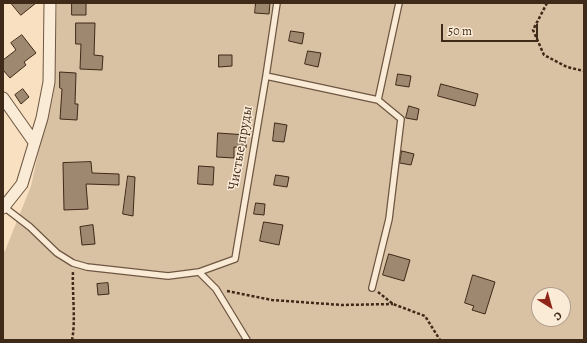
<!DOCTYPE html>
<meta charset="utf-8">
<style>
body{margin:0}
#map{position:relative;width:587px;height:343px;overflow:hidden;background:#f8e0c1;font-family:Alegreya,serif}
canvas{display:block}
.frame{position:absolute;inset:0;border:4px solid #3f2918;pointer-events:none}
.north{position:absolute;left:531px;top:287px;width:40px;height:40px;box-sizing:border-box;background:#faebd7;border:1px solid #af9d8b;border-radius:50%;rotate:143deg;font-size:11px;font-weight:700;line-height:16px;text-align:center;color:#3f2918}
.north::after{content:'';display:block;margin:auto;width:14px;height:18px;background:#8f2418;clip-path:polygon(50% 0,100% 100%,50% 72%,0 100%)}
.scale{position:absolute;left:441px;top:24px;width:97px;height:18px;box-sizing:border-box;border:2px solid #3f2918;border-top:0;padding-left:5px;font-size:12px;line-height:14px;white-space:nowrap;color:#3f2918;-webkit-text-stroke:3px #faebd7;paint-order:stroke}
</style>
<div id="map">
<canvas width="587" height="343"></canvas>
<div class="frame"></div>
<div class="north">С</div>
<div class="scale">50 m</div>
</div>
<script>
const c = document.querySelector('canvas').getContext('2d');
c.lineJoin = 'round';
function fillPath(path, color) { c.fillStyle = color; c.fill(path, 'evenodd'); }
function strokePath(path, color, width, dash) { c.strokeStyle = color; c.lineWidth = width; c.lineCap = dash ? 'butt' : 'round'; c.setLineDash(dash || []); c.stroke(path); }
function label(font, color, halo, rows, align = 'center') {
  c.font = font + ' Alegreya,serif'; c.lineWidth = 3; c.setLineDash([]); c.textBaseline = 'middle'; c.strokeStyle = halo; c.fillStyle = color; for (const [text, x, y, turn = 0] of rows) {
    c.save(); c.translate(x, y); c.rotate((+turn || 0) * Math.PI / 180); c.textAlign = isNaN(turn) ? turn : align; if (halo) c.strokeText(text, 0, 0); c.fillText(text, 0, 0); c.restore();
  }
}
const green = new Path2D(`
 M57,3H584V340H3V251H5L31,186L53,87ZM539,295H563V319H539Z`);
const building = new Path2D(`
 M11,3H36L21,15Z
 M72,3H86V15H72Z
 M256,3H270L269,14L255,13Z
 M76,23H95L94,55L103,56L102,70L80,69L81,44H76Z
 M291,31L304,33L302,44L289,41Z
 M22,35L36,53L24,62L26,65L10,78L3,70V60L16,50L11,43Z
 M308,51L321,53L318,67L305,64Z
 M219,55H232V66L219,67Z
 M60,72L76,73L75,104H78L77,120L60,119L62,89L60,88Z
 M398,74L411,76L409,87L396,85Z
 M441,84L478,94L475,106L438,96Z
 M23,89L29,97L21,104L15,95Z
 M409,106L419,109L417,120L406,118Z
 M275,123L287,125L284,142L273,141Z
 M218,133L247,135L246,148L234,147V158L217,157Z
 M402,151L414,154L411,165L400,163Z
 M91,162L92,173L119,174V185L86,184L88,209L64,210L63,163Z
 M199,166L214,167L213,185L198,184Z
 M276,175L289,177L287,187L274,185Z
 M128,176L135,177L133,216L123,214Z
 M256,203L265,204L264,215L254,214Z
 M264,222L283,225L279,245L260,241Z
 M93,225L95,244L82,245L80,227Z
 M389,254L410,260L404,281L383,275Z
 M473,275L495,282L485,314L472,310L474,306L465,303Z
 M108,283L109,294L98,295L97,284Z`);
const path = new Path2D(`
 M547,3L533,30L544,55L567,67L584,71
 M227,291L272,300L342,305L393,304
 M378,292L393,304L425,316L440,340
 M72,340C76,320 72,293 73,272`);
const lane = new Path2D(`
 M266,76L378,100
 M4,207L30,227L57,253L73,263L87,267L168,276L199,272L216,289L247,340
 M199,272L235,259L266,76L277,3
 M372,288L389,219L401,119L378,100L399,3`);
const street = new Path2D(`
 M3,98L34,142
 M3,208L22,184L42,118L49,82L50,3`);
const streetNames = [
 ["Чистые пруды",241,148,-80]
];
fillPath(green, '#d9c1a4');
fillPath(building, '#9f8870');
strokePath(building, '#3f2918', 1);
strokePath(lane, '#6d5742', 8);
strokePath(street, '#6d5742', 13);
strokePath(path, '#3f2918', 2.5, [3, 2]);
strokePath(lane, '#faebd7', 5.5);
strokePath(street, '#faebd7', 11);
label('14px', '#3f2918', '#faebd7', streetNames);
</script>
